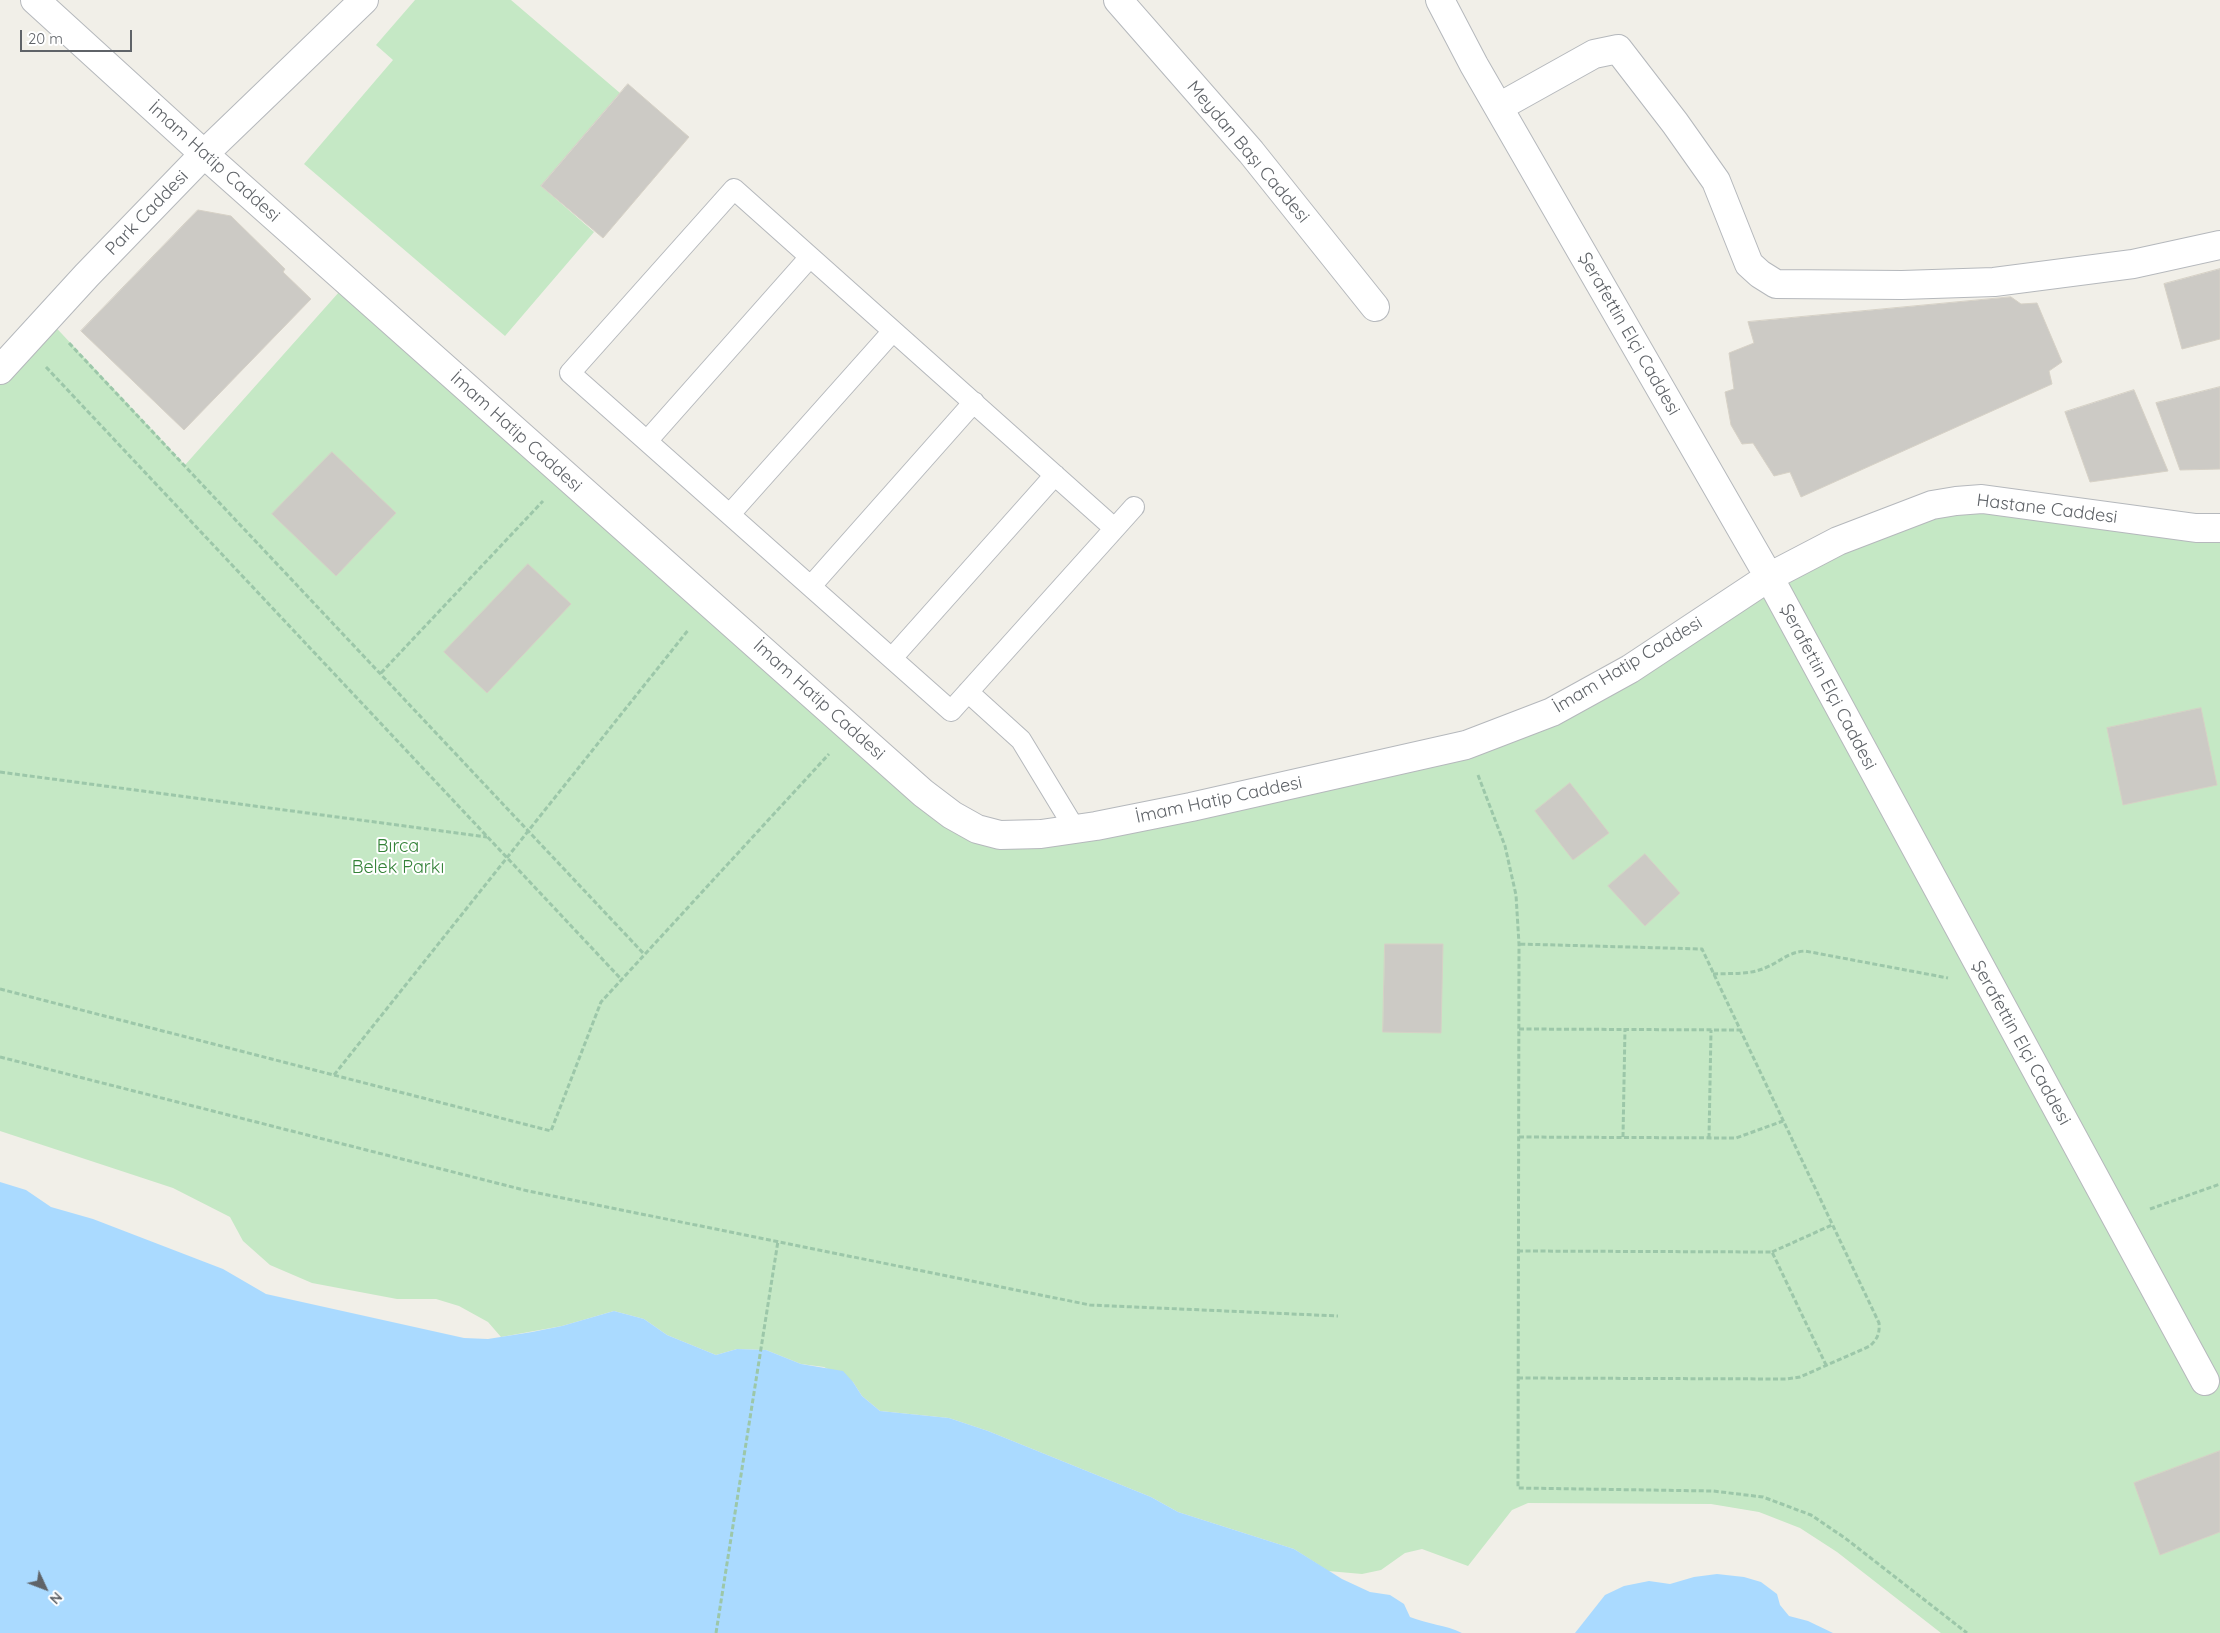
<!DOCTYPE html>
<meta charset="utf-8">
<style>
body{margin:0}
#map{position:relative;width:2220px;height:1633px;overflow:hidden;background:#f1efe8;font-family:Quicksand,sans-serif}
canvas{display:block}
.north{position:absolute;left:20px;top:1563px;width:50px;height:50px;-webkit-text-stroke:4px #fff;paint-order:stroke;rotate:133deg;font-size:14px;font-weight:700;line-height:20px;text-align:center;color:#5f6368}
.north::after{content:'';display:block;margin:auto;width:18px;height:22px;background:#5f6368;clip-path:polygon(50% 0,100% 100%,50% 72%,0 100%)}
.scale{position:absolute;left:20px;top:30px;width:112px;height:22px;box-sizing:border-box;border:2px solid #5f6368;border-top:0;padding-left:6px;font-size:15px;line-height:18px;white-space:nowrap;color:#5f6368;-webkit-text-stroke:4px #fff;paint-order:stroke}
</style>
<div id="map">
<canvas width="2220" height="1633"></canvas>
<div class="north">N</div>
<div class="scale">20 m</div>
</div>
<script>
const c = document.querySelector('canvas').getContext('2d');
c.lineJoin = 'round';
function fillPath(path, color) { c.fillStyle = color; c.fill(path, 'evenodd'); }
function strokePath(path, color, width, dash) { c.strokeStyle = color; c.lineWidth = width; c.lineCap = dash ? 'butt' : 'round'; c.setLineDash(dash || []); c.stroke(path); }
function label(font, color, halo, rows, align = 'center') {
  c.font = font + ' Quicksand,sans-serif'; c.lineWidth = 4; c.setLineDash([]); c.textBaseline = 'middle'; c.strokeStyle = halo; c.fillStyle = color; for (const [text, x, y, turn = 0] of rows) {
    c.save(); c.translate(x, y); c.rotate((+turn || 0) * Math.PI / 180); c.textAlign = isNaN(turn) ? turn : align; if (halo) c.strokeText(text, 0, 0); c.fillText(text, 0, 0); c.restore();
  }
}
const green = new Path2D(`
 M415,0H511L620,93L541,186L594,232L505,336L304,164L393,60L376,45Z
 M348,282L852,729L1000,835L1466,745L1769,577L1932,505L2220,528V1633H1941L1837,1552L1800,1528L1759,1512L1711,1504L1528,1503L1512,1510L1468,1566L1422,1549L1405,1553L1381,1570L1362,1574L1328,1571L1294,1549L1178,1512L1151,1497L988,1431L949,1418L880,1411L862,1396L853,1382L824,1367L801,1364L766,1350L737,1349L716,1355L667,1335L644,1319L614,1311L562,1326L501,1337L488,1322L459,1306L436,1299H397L312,1283L270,1265L243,1241L230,1217L173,1188L0,1131V370L47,318L185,465Z`);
const water = new Path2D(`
 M0,1182L26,1190L51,1207L93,1219L223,1269L266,1294L464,1338L488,1339L532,1332L562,1326L614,1311L644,1319L667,1335L716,1355L737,1349L766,1350L801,1364L843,1371L853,1382L862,1396L880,1411L949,1418L988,1431L1151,1497L1178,1512L1294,1549L1342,1579L1370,1592L1390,1595L1404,1604L1410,1617C1427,1624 1446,1625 1462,1633H0Z
 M1717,1574L1744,1577L1761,1582L1777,1594L1780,1605L1789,1616L1808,1621L1833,1633H1575L1605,1595L1624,1586L1649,1581L1670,1584L1694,1577Z`);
const building = new Path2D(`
 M628,84L689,137L603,238L541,186Z
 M198,210L231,216L285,269L283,272L311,299L184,430L81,331Z
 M2220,269V339L2182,349L2164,284Z
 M2011,297L2021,304L2037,303L2062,362L2049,371L2052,384L1801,497L1790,472L1774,476L1753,443L1742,444L1731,425L1725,392L1734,389L1729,353L1754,343L1748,322Z
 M2220,387V469L2180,470L2156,403Z
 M2134,390L2168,471L2090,482L2065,412Z
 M332,452L396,513L336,576L272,514Z
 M528,564L571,604L487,693L444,652Z
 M2201,708L2217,785L2123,805L2107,728Z
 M1570,783L1609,833L1573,860L1535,811Z
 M1645,854L1680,893L1645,926L1608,886Z
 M1385,944H1443L1441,1033L1383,1032Z
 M2220,1451V1532L2160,1555L2134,1483Z`);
const path = new Path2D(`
 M69,343L644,954
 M46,367L621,979
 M381,673L543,501
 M0,772L487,837
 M1478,775L1505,846L1516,895L1519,944L1518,1488L1713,1491L1763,1497L1811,1515L1845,1538L1967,1633
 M1713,974C1731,973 1749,975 1765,968C1780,962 1788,952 1805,951L1948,978
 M0,989L551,1131L601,1002L829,754
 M1519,1029L1740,1030
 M0,1057L528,1191L1090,1305L1338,1316
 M334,1075L689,629
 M1519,1137L1736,1138L1783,1121
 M1623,1137L1625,1028
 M1709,1138L1711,1030
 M2150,1209L2220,1184
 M1518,1251L1772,1252L1826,1365
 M1772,1252L1832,1225
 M1518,1378L1787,1379L1800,1377L1870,1346C1877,1339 1880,1334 1879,1323L1702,949L1519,944
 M716,1633L778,1241`);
const service = new Path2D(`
 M647,441L810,257
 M730,514L893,331
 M1114,528L734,189L570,373L951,711L1134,507
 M811,586L974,402
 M892,658L1055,475
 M968,692L1021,740L1075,829`);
const minor = new Path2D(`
 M1499,107L1594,54L1618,49L1675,123L1716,181L1749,264L1760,274L1776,284L1902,285L1994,282L2133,264L2220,245`);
const tertiary = new Path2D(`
 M35,0L204,154L923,793L952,815L977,829L1000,835L1041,834L1096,826L1191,807L1466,745L1552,712L1630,669L1769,577L1838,541L1932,505L1956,501L1982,499L2196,528H2220
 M1118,0L1251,152L1375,307
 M1440,0L1474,65L1769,577L2205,1381
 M0,370L87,275L204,154L364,0`);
const streetNames = [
 ["Meydan Başı Caddesi",1248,152,50],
 ["İmam Hatip Caddesi",214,162,42],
 ["Park Caddesi",147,213,-46],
 ["Şerafettin Elçi Caddesi",1629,334,60],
 ["İmam Hatip Caddesi",516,432,42],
 ["Hastane Caddesi",2047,509,7],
 ["İmam Hatip Caddesi",1628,665,-31],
 ["Şerafettin Elçi Caddesi",1828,687,62],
 ["İmam Hatip Caddesi",819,700,42],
 ["İmam Hatip Caddesi",1219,800,-12],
 ["Şerafettin Elçi Caddesi",2021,1043,61]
];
const parkNames = [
 ["Bırca",398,847],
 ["Belek Parkı",398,868]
];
fillPath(green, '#c5e8c5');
fillPath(water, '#aadaff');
fillPath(building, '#cccac5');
strokePath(building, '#d6d1c6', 1);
strokePath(service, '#b5b8bc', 22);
strokePath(minor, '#b5b8bc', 30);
strokePath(tertiary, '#b5b8bc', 30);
strokePath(path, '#9cc7a9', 3, [5, 2.5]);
strokePath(service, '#fff', 20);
strokePath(minor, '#fff', 28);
strokePath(tertiary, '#fff', 28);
label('18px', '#5f6368', '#fff', streetNames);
label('18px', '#348238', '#fff', parkNames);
</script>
